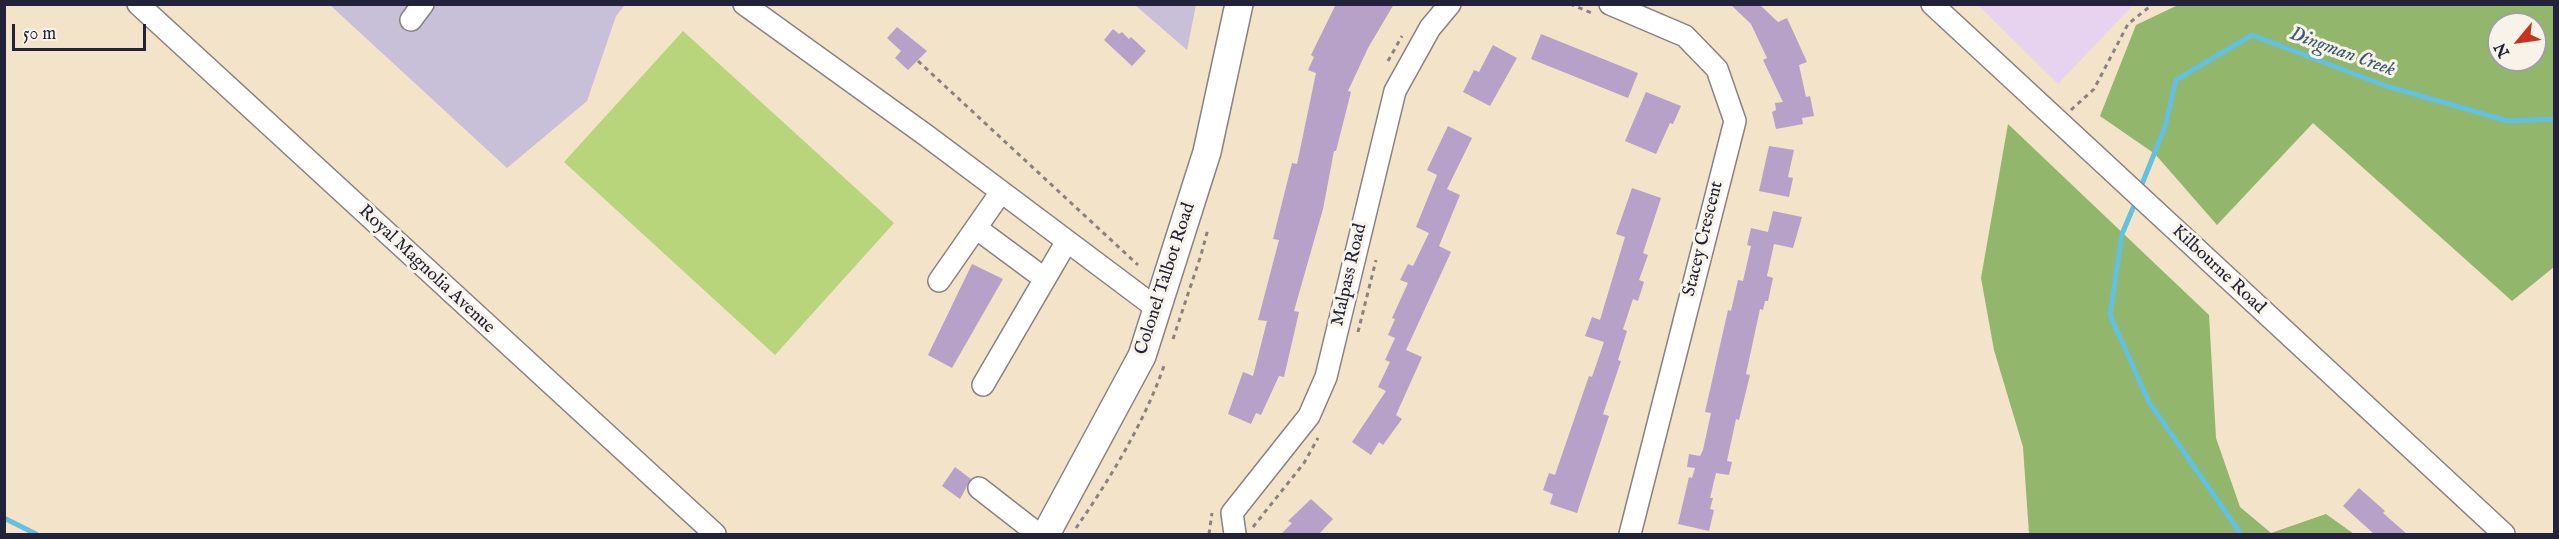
<!DOCTYPE html>
<style>
body{margin:0}
#map{position:relative;width:2559px;height:539px;overflow:hidden;background:#f2e3c9;font-family:"IM FELL English",serif}
canvas{display:block}
.frame{position:absolute;inset:0;border:6px solid #22223b;pointer-events:none}
.north{position:absolute;left:2487px;top:12px;width:60px;height:60px;box-sizing:border-box;background:#f7f3e8;border:2px solid #a29fa3;border-radius:50%;rotate:241deg;font-size:16px;font-weight:700;line-height:24px;text-align:center;color:#22223b}
.north::after{content:'';display:block;margin:auto;width:21px;height:27px;background:#c8321e;clip-path:polygon(50% 0,100% 100%,50% 72%,0 100%)}
.scale{position:absolute;left:12px;top:24px;width:134px;height:27px;box-sizing:border-box;border:3px solid #22223b;border-top:0;padding-left:8px;font-size:18px;line-height:21px;white-space:nowrap;color:#22223b;-webkit-text-stroke:4px #f7f3e8;paint-order:stroke}
</style>
<div id="map">
<canvas width="2559" height="539"></canvas>
<div class="frame"></div>
<div class="north">N</div>
<div class="scale">50 m</div>
</div>
<script>
const c = document.querySelector('canvas').getContext('2d');
c.lineJoin = 'round';
function fillPath(path, color) { c.fillStyle = color; c.fill(path, 'evenodd'); }
function strokePath(path, color, width, dash) { c.strokeStyle = color; c.lineWidth = width; c.lineCap = dash ? 'butt' : 'round'; c.setLineDash(dash || []); c.stroke(path); }
function label(font, color, halo, rows, align = 'center') {
  c.font = font + ' "IM FELL English",serif'; c.lineWidth = 6; c.setLineDash([]); c.textBaseline = 'middle'; c.strokeStyle = halo; c.fillStyle = color; for (const [text, x, y, turn = 0] of rows) {
    c.save(); c.translate(x, y); c.rotate((+turn || 0) * Math.PI / 180); c.textAlign = isNaN(turn) ? turn : align; if (halo) c.strokeText(text, 0, 0); c.fillText(text, 0, 0); c.restore();
  }
}
const built = new Path2D(`
 M1978,5H2133L2058,84Z`);
const industrial = new Path2D(`
 M330,5H625L616,16L587,101L507,168Z
 M1135,5H1196L1187,50Z`);
const green = new Path2D(`
 M683,31L894,223L775,355L564,162Z`);
const forest = new Path2D(`
 M2178,5H2554V267L2512,301L2313,123L2217,225L2155,154L2100,116L2136,25ZM2499,24H2535V60H2499Z
 M2008,124L2209,315L2216,438L2240,507L2271,533L2326,514L2354,534H2029L2023,447L1994,350L1981,278Z`);
const stream = new Path2D(`
 M2140,189L2165,127L2176,80L2252,35L2386,86L2508,121L2554,119
 M2136,201L2122,234L2110,315L2149,402L2241,534
 M4,518L36,534`);
const building = new Path2D(`
 M1336,4H1394L1368,48L1348,91L1351,92L1336,151H1334L1323,209L1294,311L1299,312L1284,377L1279,376L1261,415L1256,413L1251,424L1228,414L1243,372L1253,376L1267,321L1258,320L1279,240L1273,239L1292,163L1297,164L1316,73L1308,70L1314,57L1311,55Z
 M1730,4H1759L1778,22L1787,18L1807,62L1799,65L1806,97L1810,96L1814,116L1802,118L1803,124L1776,129L1772,112L1776,110L1775,103L1783,102L1763,60L1767,58L1751,24Z
 M897,27L927,51L908,70L895,58L901,51L887,38Z
 M1113,29L1119,34L1122,32L1129,39L1131,37L1146,51L1132,66L1104,40Z
 M1541,34L1638,73L1628,98L1531,59Z
 M1493,45L1517,58L1490,106L1463,92L1474,70L1479,72Z
 M1646,92L1681,106L1673,124L1670,123L1656,154L1625,141Z
 M1448,126L1472,138L1447,189L1460,195L1439,246L1451,252L1406,350L1422,357L1396,415L1402,419L1383,445L1379,442L1371,455L1352,442L1386,391L1378,387L1390,362L1385,360L1395,338L1388,335L1395,319L1392,318L1408,283L1400,280L1408,264L1413,266L1429,233L1416,227L1437,175L1427,170Z
 M1769,146L1794,150L1788,177L1793,178L1789,197L1759,191Z
 M1632,188L1661,198L1643,253L1648,255L1639,280L1644,282L1638,301L1633,299L1623,329L1627,331L1618,360L1621,361L1603,414L1609,416L1577,513L1550,504L1553,494L1543,490L1549,473L1555,475L1589,376L1592,377L1604,342L1585,336L1592,317L1600,320L1625,237L1616,234Z
 M1773,211L1802,217L1793,248L1774,244L1767,276L1773,278L1768,301H1765L1763,310L1760,309L1746,374L1750,375L1739,420L1736,419L1727,461L1732,462L1729,475L1716,473L1710,498H1713L1710,509L1714,510L1709,531L1678,524L1689,477L1692,478L1695,468L1687,467L1689,454L1700,456L1703,450L1711,413L1705,412L1728,310L1731,311L1738,280L1743,281L1751,246L1747,245L1751,228L1768,232Z
 M972,264L1003,279L952,368L928,355Z
 M955,467L971,479L960,499L942,486Z
 M2359,488L2385,511L2383,513L2407,534H2374L2343,506Z
 M1311,499L1333,519L1319,534H1281L1292,523L1288,521Z`);
const path = new Path2D(`
 M1570,4L1594,14
 M918,61L1138,265
 M1388,61L1402,36
 M2071,110L2094,89L2128,24L2153,4
 M1358,332L1376,260
 M1173,339L1201,255L1208,229
 M1253,527L1304,463L1318,438
 M1076,528C1110,479 1144,423 1164,366
 M1209,534L1212,513`);
const minor = new Path2D(`
 M138,4L715,534
 M744,4L927,136L1159,310
 M1610,4L1685,36L1717,69L1735,121L1630,534
 M1932,4L2504,534
 M411,20L423,4
 M976,228L1045,279
 M939,281L1001,192
 M983,385L1067,241
 M979,488L1038,534
 M1235,534L1232,513L1309,416L1326,377L1395,91L1430,28L1450,4`);
const major = new Path2D(`
 M1046,534L1142,356L1207,152L1239,4`);
const streetNames = [
 ["Stacey Crescent",1704,239,-76],
 ["Royal Magnolia Avenue",426,270,43],
 ["Kilbourne Road",2218,270,43],
 ["Malpass Road",1350,275,-77],
 ["Colonel Talbot Road",1166,279,-72]
];
const waterNames = [
 ["Dingman Creek",2342,53,20]
];
fillPath(built, '#e7d2ef');
fillPath(industrial, '#c8bfd8');
fillPath(green, '#b8d57c');
fillPath(forest, '#92b66c');
strokePath(stream, '#61c1df', 5);
fillPath(building, '#b7a1c8');
strokePath(minor, '#8a8282', 24);
strokePath(major, '#8a8282', 30);
strokePath(path, '#8a8282', 3, [4.5, 4.5]);
strokePath(minor, '#fff', 21);
strokePath(major, '#fff', 27);
label('18px', '#22223b', '#f7f3e8', streetNames);
label('italic 20px', '#385a74', '#f7f3e8', waterNames);
</script>
